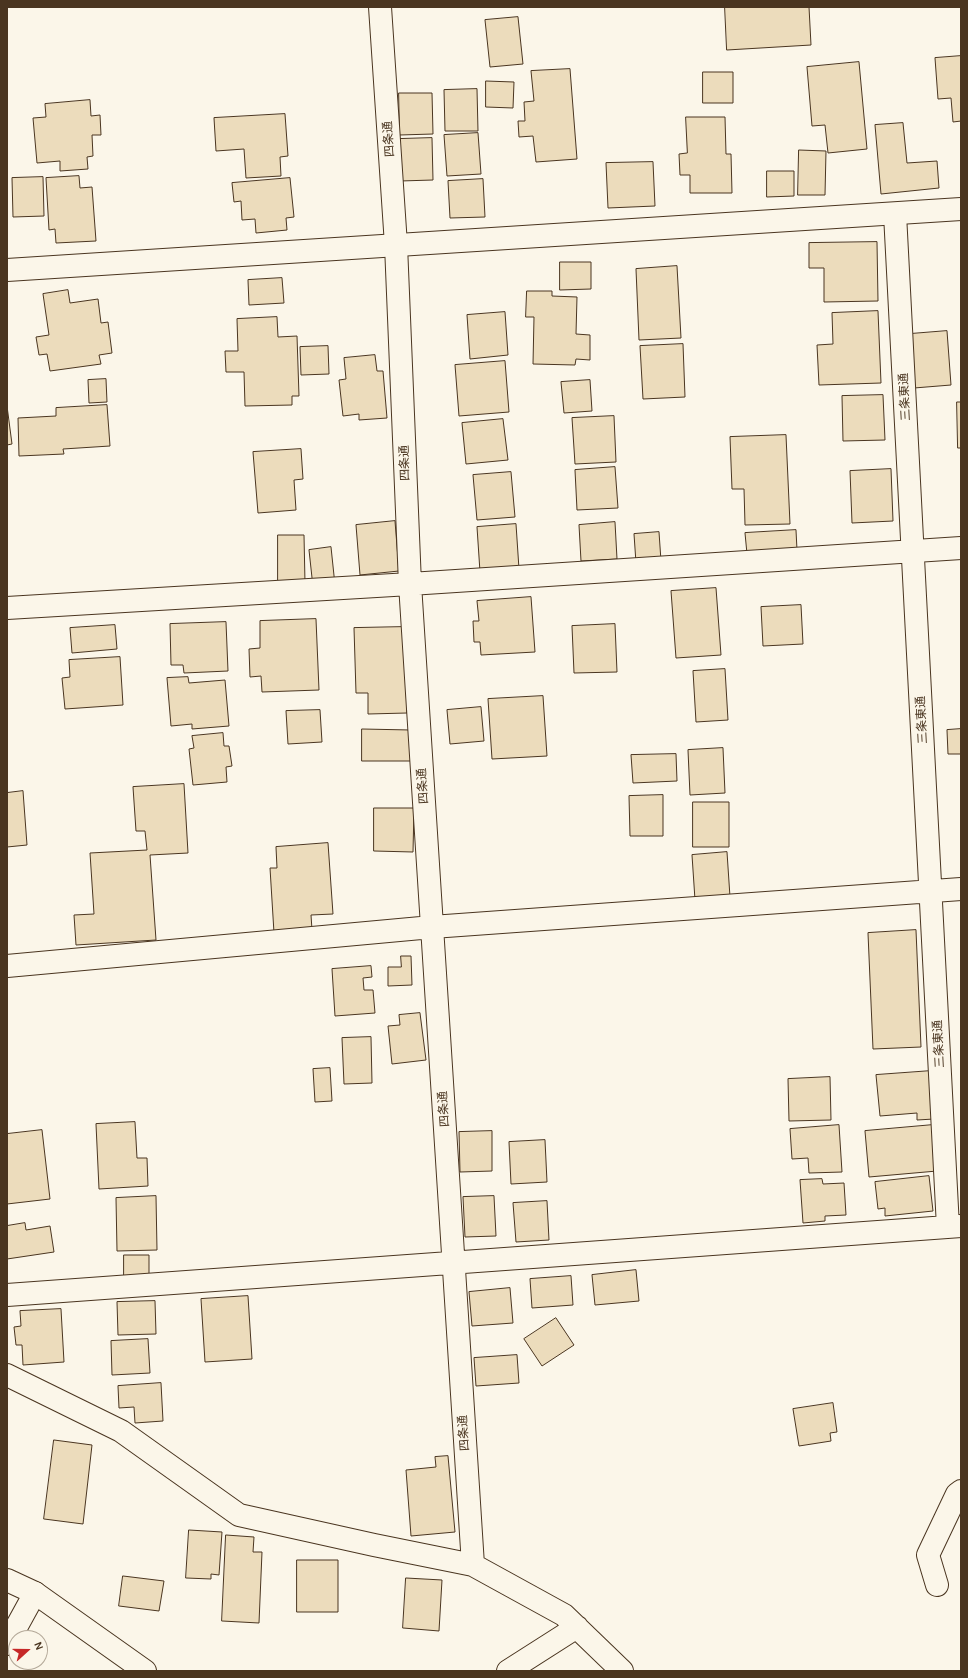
<!DOCTYPE html>
<meta charset="utf-8">
<style>
body{margin:0}
#map{position:relative;width:968px;height:1678px;overflow:hidden;background:#fbf6e9;font-family:Karla,sans-serif}
canvas{display:block}
.frame{position:absolute;inset:0;border:8px solid #4a3520;pointer-events:none}
.north{position:absolute;left:8px;top:1630px;width:40px;height:40px;box-sizing:border-box;background:#fbf6e9;border:1px solid #b4a999;border-radius:50%;rotate:69deg;font-size:11px;font-weight:700;line-height:16px;text-align:center;color:#4a3520}
.north::after{content:'';display:block;margin:auto;width:14px;height:18px;background:#c62828;clip-path:polygon(50% 0,100% 100%,50% 72%,0 100%)}
</style>
<div id="map">
<canvas width="968" height="1678"></canvas>
<div class="frame"></div>
<div class="north">N</div>
</div>
<script>
const c = document.querySelector('canvas').getContext('2d');
c.lineJoin = 'round';
function fillPath(path, color) { c.fillStyle = color; c.fill(path, 'evenodd'); }
function strokePath(path, color, width, dash) { c.strokeStyle = color; c.lineWidth = width; c.lineCap = dash ? 'butt' : 'round'; c.setLineDash(dash || []); c.stroke(path); }
function label(font, color, halo, rows, align = 'center') {
  c.font = font + ' Karla,"Noto Sans JP",sans-serif'; c.lineWidth = 3; c.setLineDash([]); c.textBaseline = 'middle'; c.strokeStyle = halo; c.fillStyle = color; for (const [text, x, y, turn = 0] of rows) {
    c.save(); c.translate(x, y); c.rotate((+turn || 0) * Math.PI / 180); c.textAlign = isNaN(turn) ? turn : align; if (halo) c.strokeText(text, 0, 0); c.fillText(text, 0, 0); c.restore();
  }
}
const building = new Path2D(`
 M725,7H809L811,45L727,50Z
 M518,17L523,64L490,67L485,20Z
 M961,56V121L953,122L951,98L938,99L935,58Z
 M859,62L867,149L828,153L825,125L812,126L807,67Z
 M570,69L577,159L536,162L533,136L519,137L518,121H525L524,102L534,101L531,71Z
 M703,72H733V103H703Z
 M486,81L514,82L513,108L486,107Z
 M477,89L478,131H445L444,90Z
 M399,93H432L433,134L400,135Z
 M90,100L91,116L100,115L101,135H92L93,156L87,157L88,169L60,171V161L37,163L33,118L46,117L45,104Z
 M285,114L288,156L280,157L281,176L246,178L244,149L216,151L214,118Z
 M686,117H725L726,154H731L732,193H690V175H680L679,154L687,153Z
 M903,123L907,163L937,161L939,188L881,194L875,125Z
 M478,133L481,174L447,176L444,135Z
 M432,138L433,180L400,181L399,139Z
 M799,150L826,151L825,195H798Z
 M653,162L655,206L608,208L606,163Z
 M767,171H794V196L767,197Z
 M79,176L80,188L92,187L96,241L56,243L55,229L49,230L46,178Z
 M43,177L44,216L13,217L12,178Z
 M290,178L294,217L286,218L287,230L256,233L255,219L242,220L241,201L234,202L232,183Z
 M483,179L485,217L450,218L448,181Z
 M877,242L878,301L824,302V268H809V243Z
 M560,262H591V289L560,290Z
 M677,266L681,338L639,340L636,269Z
 M282,278L284,303L249,305L248,280Z
 M68,290L70,303L98,299L101,323L108,322L112,353L99,355L101,364L50,371L47,354L39,355L36,337L49,335L43,294Z
 M527,291H552V296L577,297L576,334L590,335V360L576,359L575,365L533,364L534,317H526Z
 M878,311L881,383L819,385L817,345L833,344L832,313Z
 M505,312L508,355L470,359L467,315Z
 M277,317L278,337L297,336L299,396H292V405L245,406L244,372H226L225,351H238L237,319Z
 M947,331L951,385L914,388L910,334Z
 M683,344L685,397L643,399L640,346Z
 M328,346L329,374L301,375L300,347Z
 M375,355L377,371H383L387,418L359,420V414L343,416L339,380L346,379L344,358Z
 M505,361L509,412L459,416L455,365Z
 M106,379L107,402L89,403L88,380Z
 M590,380L592,411L564,413L561,382Z
 M883,395L885,440L843,441L842,396Z
 M957,402H961V448H958Z
 M107,405L110,446L63,449L64,454L19,456L18,418L56,416V408Z
 M7,406L12,444L7,445Z
 M614,416L616,462L575,464L572,418Z
 M503,419L508,460L466,464L462,423Z
 M786,435L790,524L745,525L744,489H732L730,437Z
 M301,449L303,479L294,480L296,510L258,513L253,452Z
 M615,467L618,508L577,510L575,470Z
 M891,469L893,521L852,523L850,471Z
 M511,472L515,517L477,520L473,475Z
 M395,521L399,571L360,575L356,525Z
 M615,522L617,559L581,561L579,525Z
 M516,524L519,569L480,572L477,527Z
 M796,530L797,550L747,554L745,533Z
 M659,532L661,561L636,563L634,534Z
 M278,535H304L305,583H278Z
 M331,547L335,585L313,587L309,550Z
 M716,588L721,655L676,658L671,591Z
 M531,597L535,652L481,655L480,642H474L473,621H479L477,601Z
 M801,605L803,644L763,646L761,607Z
 M316,619L319,690L262,692L261,676L250,677L249,649L260,648V621Z
 M226,622L228,671L184,673L183,665H171L170,624Z
 M615,624L617,672L574,673L572,626Z
 M115,625L117,649L72,653L70,628Z
 M404,627L407,713L368,714V693H356L354,628Z
 M120,657L123,705L65,709L62,678L70,677L69,660Z
 M725,669L728,720L696,722L693,671Z
 M188,677L189,683L225,680L229,726L192,729V724L171,726L167,678Z
 M543,696L547,756L492,759L488,699Z
 M481,707L484,741L450,744L447,710Z
 M320,710L322,742L288,744L286,711Z
 M362,729L411,730V761H362Z
 M961,729V754H948L947,730Z
 M223,733L224,746H229L232,766L226,767L227,782L193,785L189,749L194,748L192,736Z
 M723,748L725,793L690,795L688,750Z
 M676,754L677,781L633,783L631,755Z
 M184,784L188,853L150,855L156,940L76,945L74,915L94,914L90,853L147,850L145,831H136L133,787Z
 M23,791L27,845L7,847V793Z
 M663,795V836H630L629,796Z
 M693,802H729V847H693Z
 M374,808H414L413,852L374,851Z
 M328,843L333,914L311,915L312,930L274,933L270,868H277L276,847Z
 M727,852L730,897L695,900L692,855Z
 M916,930L921,1047L873,1049L868,933Z
 M401,956H411L412,985L388,986V967H401Z
 M371,966L372,977L363,978L364,990H373L375,1013L335,1016L332,969Z
 M420,1013L426,1060L392,1064L388,1026L400,1025L399,1015Z
 M371,1037L372,1083L344,1084L342,1038Z
 M330,1068L332,1101L315,1102L313,1069Z
 M931,1071L934,1119L917,1120V1113L880,1116L876,1075Z
 M830,1077L831,1120L789,1121L788,1079Z
 M135,1122L137,1158H147L148,1186L99,1189L96,1124Z
 M839,1125L842,1172L809,1173L808,1158L792,1159L790,1129Z
 M933,1125L937,1171L869,1177L865,1131Z
 M42,1130L50,1199L7,1204V1134Z
 M492,1131V1171L460,1172L459,1132Z
 M545,1140L547,1182L511,1184L509,1142Z
 M929,1176L933,1211L885,1216V1208L878,1209L875,1182Z
 M822,1179L823,1184L844,1183L846,1215L825,1216V1221L803,1223L800,1180Z
 M156,1196L157,1250L117,1251L116,1198Z
 M494,1196L496,1236L465,1237L463,1197Z
 M547,1201L549,1240L516,1242L513,1203Z
 M25,1223L26,1230L50,1226L54,1252L7,1259V1226Z
 M124,1255H149V1278L124,1277Z
 M636,1270L639,1301L595,1305L592,1275Z
 M571,1276L573,1305L532,1308L530,1279Z
 M510,1288L513,1323L472,1326L469,1292Z
 M248,1296L252,1359L205,1362L201,1299Z
 M155,1301L156,1334L118,1335L117,1302Z
 M61,1309L64,1362L23,1365L22,1345H16L14,1327L21,1326L20,1311Z
 M556,1318L574,1345L542,1366L524,1339Z
 M148,1339L150,1373L112,1375L111,1341Z
 M517,1355L519,1383L476,1386L474,1358Z
 M161,1383L163,1421L135,1423L134,1407L119,1408L118,1386Z
 M833,1403L837,1432L830,1433L831,1441L799,1446L793,1409Z
 M54,1440L92,1445L83,1524L44,1519Z
 M448,1456L455,1532L411,1536L406,1470L436,1467L435,1457Z
 M189,1530L222,1532L219,1575L211,1574V1579L186,1578Z
 M226,1535L254,1537L253,1552H262L259,1623L222,1621Z
 M297,1560H338V1612H297Z
 M123,1576L164,1581L159,1611L119,1606Z
 M406,1578L442,1580L439,1631L403,1628Z`);
const minor = new Path2D(`
 M380,7L396,245L410,584L473,1565
 M895,214L948,1227
 M7,608L410,584L961,548
 M7,966L432,927L961,889
 M7,1295L961,1226
 M7,1375L121,1431L239,1515L374,1545L473,1565L564,1615L622,1671
 M937,1585L928,1555L957,1494L961,1491
 M7,1644L35,1593
 M508,1671L577,1627`);
const tertiary = new Path2D(`
 M7,270L961,209
 M7,1580L35,1593L145,1671`);
const streetNames = [
 ["四条通",389,139,-94],
 ["三条東通",905,397,-93],
 ["四条通",405,463,-92],
 ["三条東通",922,720,-93],
 ["四条通",423,786,-94],
 ["三条東通",939,1044,-93],
 ["四条通",444,1109,-94],
 ["四条通",464,1433,-94]
];
fillPath(building, '#ecdcbc');
strokePath(building, '#4a3520', 1);
strokePath(minor, '#4a3520', 24);
strokePath(tertiary, '#4a3520', 24);
strokePath(minor, '#fbf6e9', 22);
strokePath(tertiary, '#fbf6e9', 22);
label('12px', '#4a3520', '#fbf6e9', streetNames);
</script>
